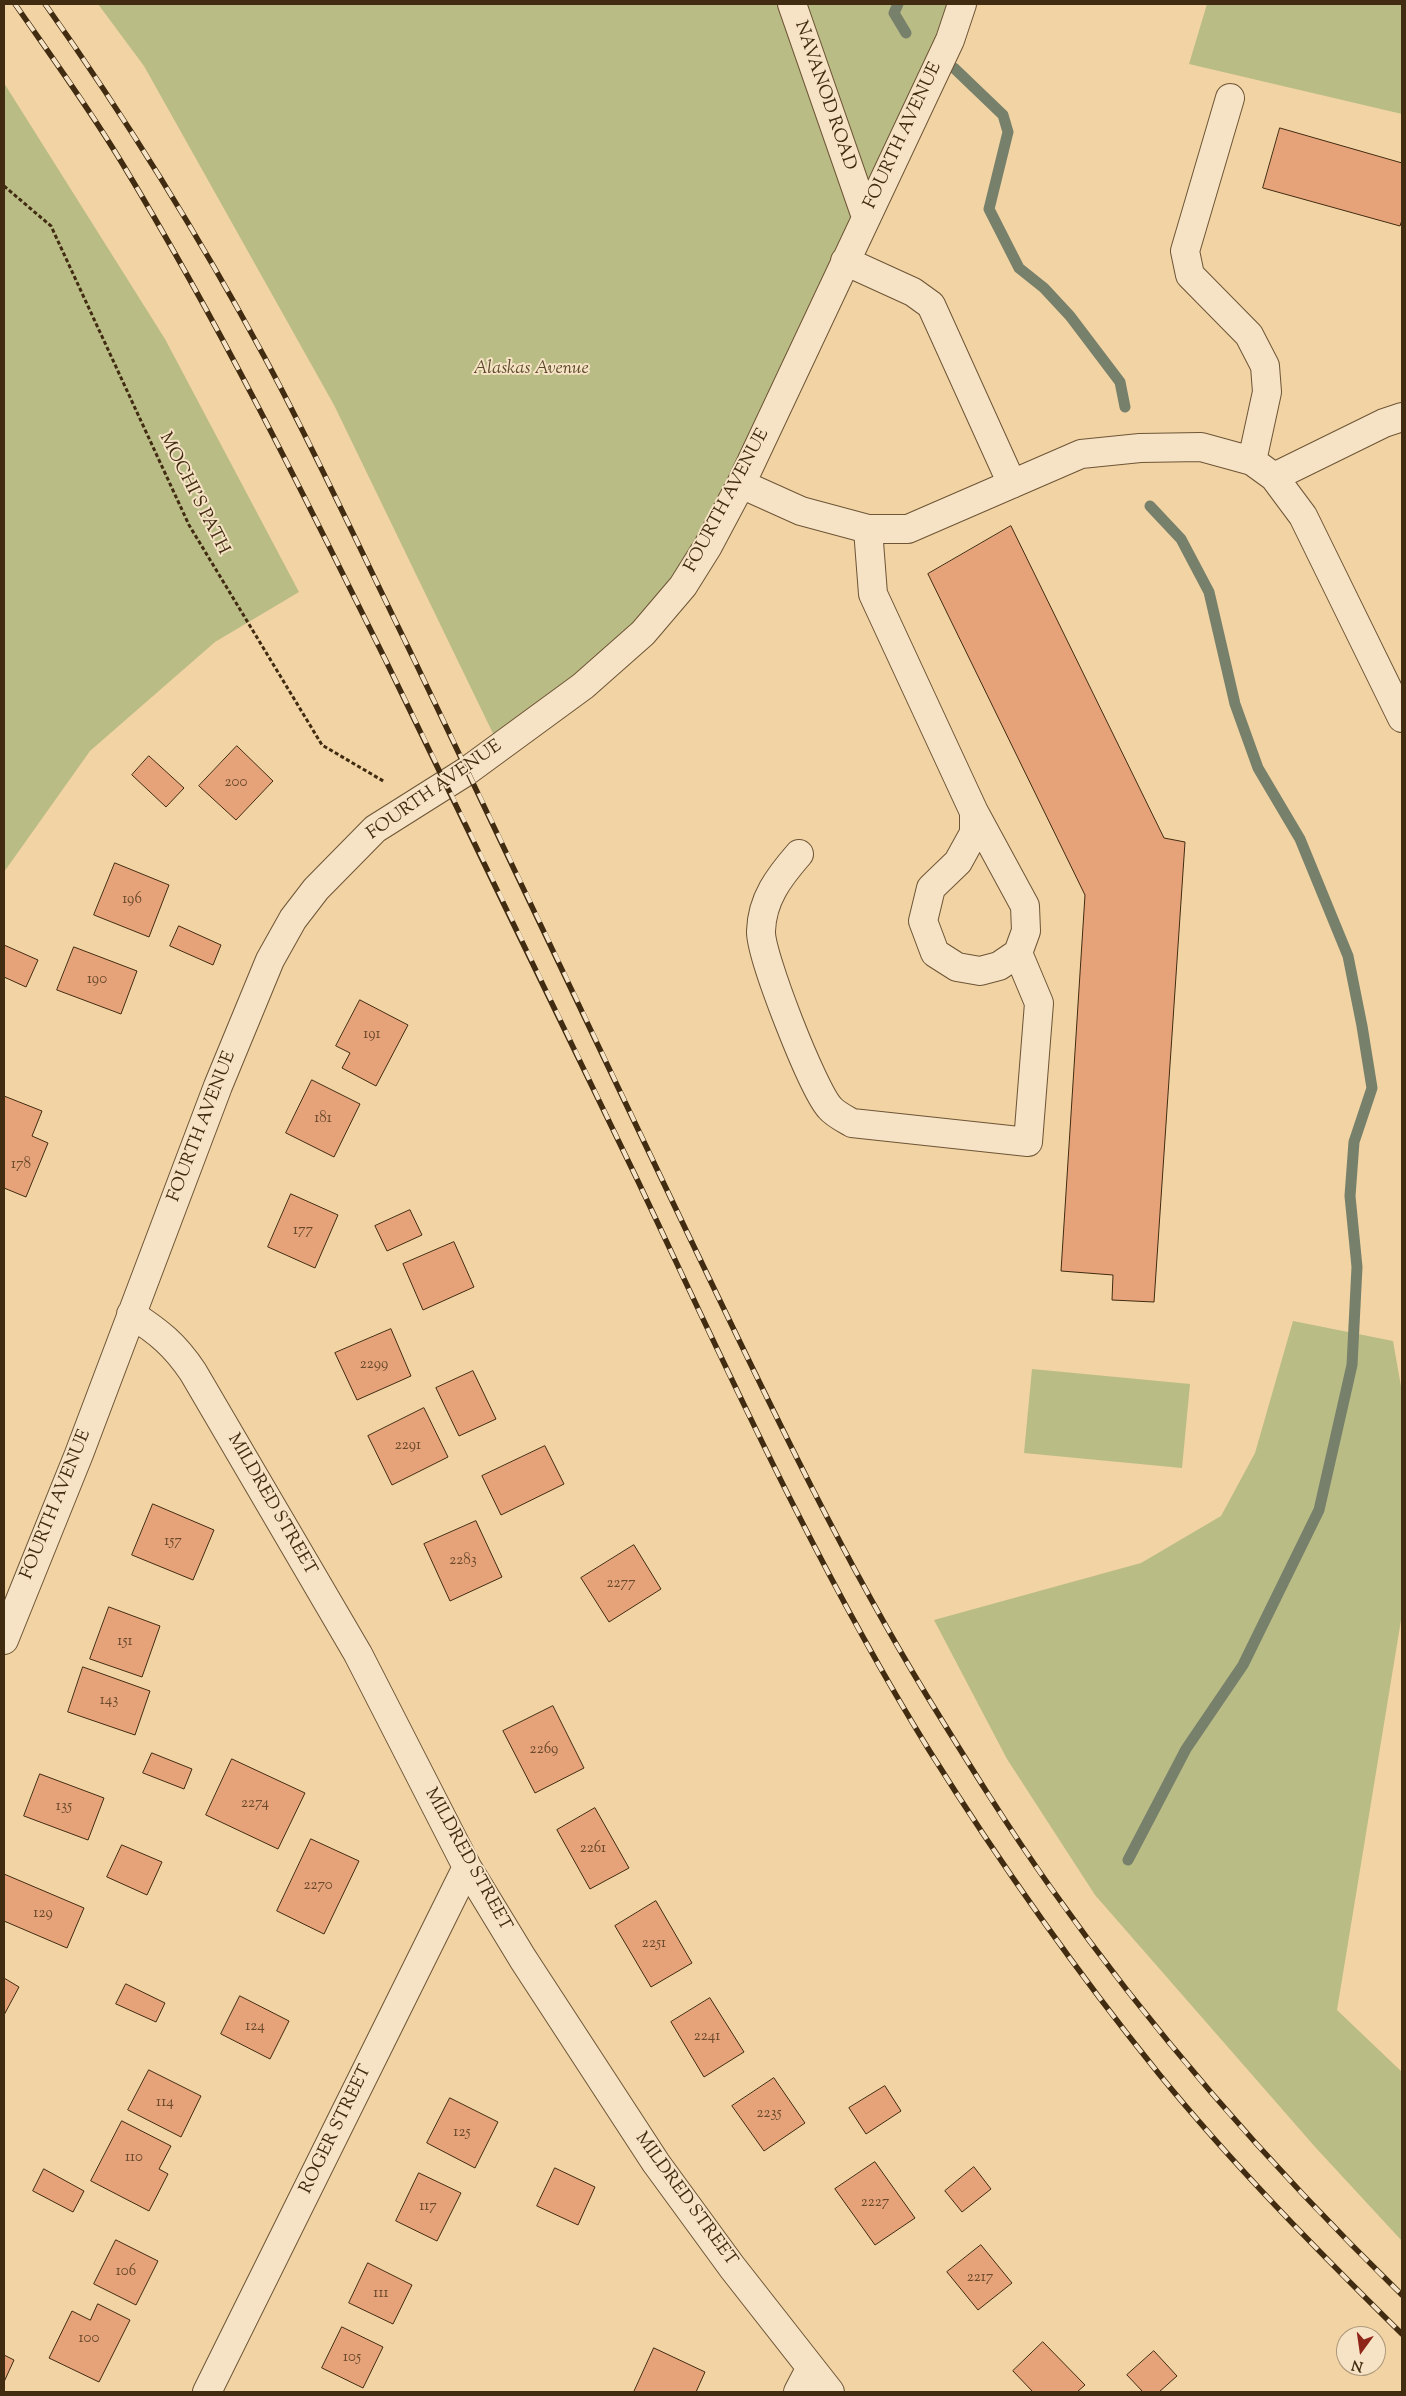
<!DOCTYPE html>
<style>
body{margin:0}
#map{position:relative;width:1406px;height:2396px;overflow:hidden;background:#f1d3a4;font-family:"Sorts Mill Goudy",serif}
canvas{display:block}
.frame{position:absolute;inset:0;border:5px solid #412b11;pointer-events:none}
.north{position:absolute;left:1336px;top:2326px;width:50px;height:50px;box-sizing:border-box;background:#f6e2c4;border:1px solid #ae997c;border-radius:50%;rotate:194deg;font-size:14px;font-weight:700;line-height:20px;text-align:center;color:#412b11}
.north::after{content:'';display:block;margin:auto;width:18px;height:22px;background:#8f2418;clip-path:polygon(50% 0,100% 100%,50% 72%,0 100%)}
</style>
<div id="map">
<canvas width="1406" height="2396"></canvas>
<div class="frame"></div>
<div class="north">N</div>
</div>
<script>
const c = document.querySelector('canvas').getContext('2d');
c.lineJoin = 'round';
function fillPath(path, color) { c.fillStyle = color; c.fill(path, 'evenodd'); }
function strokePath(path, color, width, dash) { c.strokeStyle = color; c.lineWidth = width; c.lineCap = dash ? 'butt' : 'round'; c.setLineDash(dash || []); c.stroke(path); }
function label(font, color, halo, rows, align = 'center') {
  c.font = font + ' "Sorts Mill Goudy",serif'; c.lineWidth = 4; c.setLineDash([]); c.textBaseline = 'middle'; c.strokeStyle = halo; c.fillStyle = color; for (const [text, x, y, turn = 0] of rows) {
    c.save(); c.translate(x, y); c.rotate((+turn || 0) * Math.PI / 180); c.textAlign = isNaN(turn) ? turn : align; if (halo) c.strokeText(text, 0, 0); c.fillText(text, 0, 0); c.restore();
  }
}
const green = new Path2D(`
 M98,4H965L686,588L501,750L334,405L144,66Z
 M1207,4H1402V114L1189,64Z
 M4,83L165,339L299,592L215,642L90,751L4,872Z
 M1293,1321L1393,1341L1402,1392V1614L1337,2010L1402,2072V2241L1316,2148L1095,1895L1007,1759L934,1620L1141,1563L1221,1516L1255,1453Z
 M1032,1369L1190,1384L1182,1468L1024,1453Z`);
const stream = new Path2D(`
 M898,4L894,13L906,33
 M954,68L1003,115L1008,132L989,209L1019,268L1044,288L1070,316L1120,382L1125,407
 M1128,1860L1186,1749L1243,1665L1319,1510L1352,1365L1357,1267L1350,1196L1354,1142L1372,1088L1362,1026L1348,956L1300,839L1258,768L1235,704L1209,592L1181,539L1150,506`);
const building = new Path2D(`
 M1280,128L1402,163V220L1400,226L1263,188Z
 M1011,526L1164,838L1185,842L1154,1302L1112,1300L1113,1275L1061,1271L1085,895L928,574Z
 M237,746L273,781L236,820L199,786Z
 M149,756L184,788L166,807L132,775Z
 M115,863L169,885L149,937L94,915Z
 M179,926L221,945L213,965L170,946Z
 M4,945L38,960L26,987L4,977Z
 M74,947L137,971L121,1014L57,990Z
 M360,1000L408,1025L376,1086L342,1068L350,1053L336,1046Z
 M312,1080L360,1104L334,1157L286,1133Z
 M4,1096L42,1111L32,1136L48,1143L26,1197L4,1188Z
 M291,1194L338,1215L315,1268L268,1247Z
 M410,1210L422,1235L387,1251L375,1226Z
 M454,1242L474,1287L423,1310L403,1264Z
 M391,1329L411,1376L357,1400L335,1353Z
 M473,1371L496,1419L459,1436L436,1388Z
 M424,1408L448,1457L392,1485L368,1436Z
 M545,1446L564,1484L501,1515L482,1476Z
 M153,1504L214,1530L193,1580L132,1555Z
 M476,1521L502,1577L450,1601L424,1544Z
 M634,1545L661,1589L609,1622L581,1578Z
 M109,1607L160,1626L142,1677L90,1659Z
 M83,1667L150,1691L135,1735L68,1712Z
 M553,1706L584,1768L535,1793L503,1731Z
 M152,1753L192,1769L184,1789L143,1773Z
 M232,1759L305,1793L278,1849L206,1815Z
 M40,1774L104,1798L88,1840L24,1816Z
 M595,1808L629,1868L590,1889L557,1830Z
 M311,1839L359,1861L324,1934L277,1911Z
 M122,1845L162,1862L147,1895L107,1877Z
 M4,1874L84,1908L67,1948L4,1921Z
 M656,1901L692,1963L651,1987L615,1926Z
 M4,1978L19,1987L4,2015Z
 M126,1984L165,2003L156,2022L116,2004Z
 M240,1996L289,2021L270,2059L221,2034Z
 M710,1998L744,2052L704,2077L671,2022Z
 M149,2070L201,2096L181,2137L128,2110Z
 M774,2078L805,2123L764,2151L732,2106Z
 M885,2086L901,2111L866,2134L849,2108Z
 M450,2098L498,2122L475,2168L427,2143Z
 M122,2121L171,2146L159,2169L168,2174L149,2211L91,2181Z
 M875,2162L915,2218L875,2245L835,2189Z
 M974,2167L991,2189L962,2212L945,2191Z
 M555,2168L595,2187L578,2225L537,2206Z
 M44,2169L84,2191L73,2212L33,2191Z
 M419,2173L461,2193L437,2241L396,2221Z
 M116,2240L158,2261L136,2305L94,2284Z
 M981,2245L1012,2283L978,2310L947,2272Z
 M368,2263L412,2285L393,2324L349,2303Z
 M98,2304L130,2320L99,2382L49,2358L72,2311L90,2320Z
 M342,2327L383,2347L363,2388L322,2368Z
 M1043,2342L1085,2385L1077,2392H1033L1013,2371Z
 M654,2348L705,2372L696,2392H634Z
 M1154,2351L1177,2376L1159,2392H1143L1127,2375Z
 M4,2355L14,2360L4,2382Z`);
const path = new Path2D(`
 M4,186L51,226L189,525L322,745L385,782`);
const minor = new Path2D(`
 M792,4L866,217
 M1230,98L1185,251L1190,275L1249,335L1265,366L1267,392L1252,461
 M845,261L913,292L931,305L1012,484
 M1274,477L1384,423L1402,417
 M741,484L801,511L868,529H908L1081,454L1140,448L1201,447L1252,461L1274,477L1303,516L1402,718
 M868,529L873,594L974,812V833L958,862L931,888L923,921L935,953L957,967L980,971L999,966L1018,953L1026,931L1025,906L974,812
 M799,854C779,877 762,899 761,931C760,955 813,1090 830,1108C835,1114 845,1119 852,1123L1028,1142L1039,1003L1018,953
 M131,1314C159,1332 175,1345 193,1372L358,1654L467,1867L523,1959L656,2163L732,2267L830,2392
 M4,1640L79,1454L218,1086L270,960L293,919L316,889L375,829L467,771L583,686L643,633L683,586L708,546L741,484L950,40L962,4
 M207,2392L467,1867
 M798,2392L810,2369`);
const rail = new Path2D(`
 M15,4C51,56 89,108 122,163C219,323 302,491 385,659C470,831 553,1004 636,1177C728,1371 816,1567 929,1750C999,1862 1076,1971 1159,2074C1234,2166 1318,2251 1402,2334
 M45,4C125,117 199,236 265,358C316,453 361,551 408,647C502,841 594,1036 686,1230C762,1388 836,1546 927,1696C967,1761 1007,1826 1051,1888C1154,2034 1274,2170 1402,2295`);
const numberNames = [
 ["200",236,783],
 ["196",132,900],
 ["190",97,980],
 ["191",372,1035],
 ["181",323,1119],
 ["178",21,1165],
 ["177",303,1231],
 ["2299",374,1365],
 ["2291",408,1446],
 ["157",173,1542],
 ["2283",463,1561],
 ["2277",621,1584],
 ["151",125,1642],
 ["143",109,1701],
 ["2269",544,1750],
 ["2274",255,1804],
 ["135",64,1807],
 ["2261",593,1849],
 ["2270",318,1886],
 ["129",43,1914],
 ["2251",654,1944],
 ["124",255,2027],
 ["2241",707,2037],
 ["114",165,2103],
 ["2235",769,2114],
 ["125",462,2133],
 ["110",134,2158],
 ["2227",875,2203],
 ["117",428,2207],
 ["106",126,2272],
 ["2217",980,2278],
 ["111",381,2294],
 ["100",89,2339],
 ["105",352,2358]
];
const streetNames = [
 ["NAVANOD ROAD",824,96,71],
 ["FOURTH AVENUE",904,136,-65],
 ["MOCHI'S PATH",193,494,63],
 ["FOURTH AVENUE",728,501,-62],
 ["FOURTH AVENUE",435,791,-35],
 ["FOURTH AVENUE",203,1127,-69],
 ["FOURTH AVENUE",57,1505,-68],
 ["MILDRED STREET",271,1505,60],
 ["MILDRED STREET",467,1860,61],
 ["ROGER STREET",337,2130,-64],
 ["MILDRED STREET",685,2200,54]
];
const parkNames = [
 ["Alaskas Avenue",531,370]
];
fillPath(green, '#babc86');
strokePath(stream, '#77806a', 11);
fillPath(building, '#e6a37a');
strokePath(building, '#412b11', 1);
strokePath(minor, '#6d5536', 30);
strokePath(path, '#412b11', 3, [4, 2.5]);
strokePath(minor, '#f6e2c4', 28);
strokePath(rail, '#412b11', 5.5);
strokePath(rail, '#f6e2c4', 4, [11]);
label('15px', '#6a492b', null, numberNames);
label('18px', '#412b11', '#f6e2c4', streetNames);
label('italic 18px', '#594828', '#f6e2c4', parkNames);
</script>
